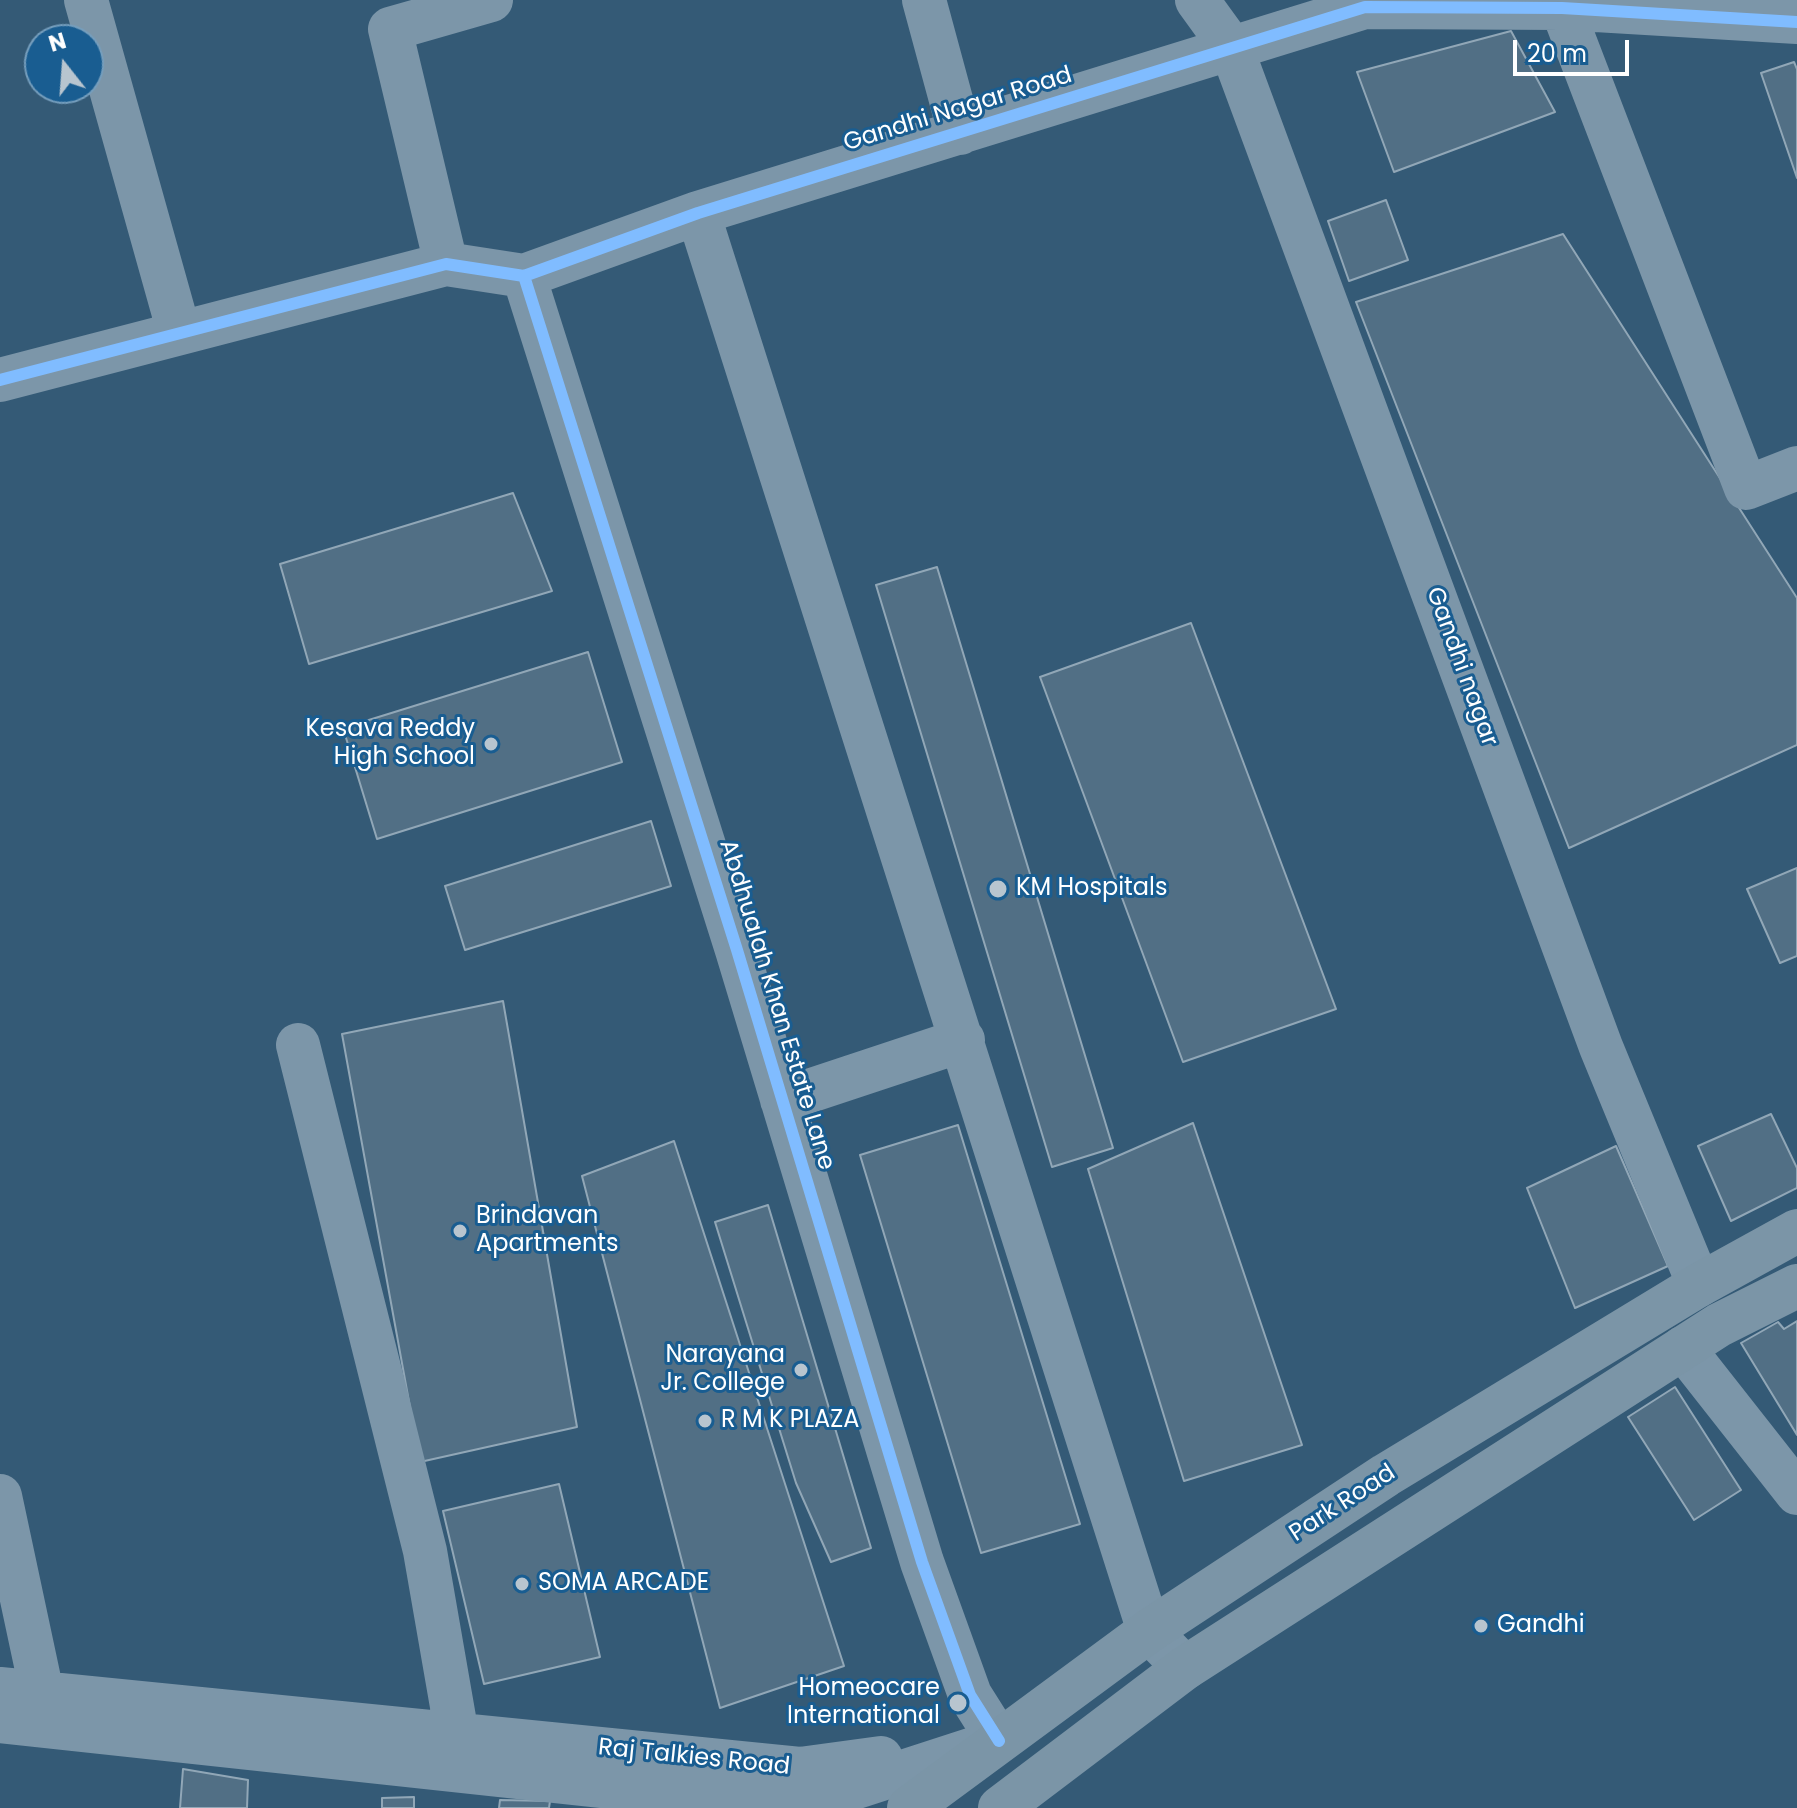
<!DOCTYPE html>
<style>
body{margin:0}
#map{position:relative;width:1797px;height:1808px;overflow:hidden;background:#345a76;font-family:Poppins,sans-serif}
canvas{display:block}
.north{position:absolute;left:24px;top:24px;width:80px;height:80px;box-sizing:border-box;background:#195d91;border:2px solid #759ebd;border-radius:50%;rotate:343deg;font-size:22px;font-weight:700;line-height:32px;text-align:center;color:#fff}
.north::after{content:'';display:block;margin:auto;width:28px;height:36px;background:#b8c5cf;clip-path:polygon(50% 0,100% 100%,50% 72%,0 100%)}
.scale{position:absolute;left:1513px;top:40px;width:116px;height:36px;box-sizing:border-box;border:4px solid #fff;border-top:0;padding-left:10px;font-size:24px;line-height:28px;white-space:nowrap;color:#fff;-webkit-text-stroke:6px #195d91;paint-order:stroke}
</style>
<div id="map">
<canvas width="1797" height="1808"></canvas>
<div class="north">N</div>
<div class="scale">20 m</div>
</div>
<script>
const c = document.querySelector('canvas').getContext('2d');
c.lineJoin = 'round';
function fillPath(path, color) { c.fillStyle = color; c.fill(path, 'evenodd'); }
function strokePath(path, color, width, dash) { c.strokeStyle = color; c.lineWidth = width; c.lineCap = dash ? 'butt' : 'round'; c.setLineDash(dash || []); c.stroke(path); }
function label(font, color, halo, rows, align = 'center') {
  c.font = font + ' Poppins,sans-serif'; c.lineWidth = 6; c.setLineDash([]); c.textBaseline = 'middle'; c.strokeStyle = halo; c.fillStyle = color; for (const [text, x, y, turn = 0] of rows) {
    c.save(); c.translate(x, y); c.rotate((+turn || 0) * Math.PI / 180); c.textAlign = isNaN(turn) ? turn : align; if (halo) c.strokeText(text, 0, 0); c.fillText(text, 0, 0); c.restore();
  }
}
const building = new Path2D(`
 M1511,31L1555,112L1394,172L1357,72Z
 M1794,62L1797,69V178L1761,73Z
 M1386,200L1408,260L1349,281L1328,221Z
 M1563,234L1797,598V745L1569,848L1356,302Z
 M513,493L552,591L309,664L280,564Z
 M937,567L1113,1148L1052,1167L876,585Z
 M1191,623L1336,1009L1183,1062L1040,677Z
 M588,652L622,762L377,839L343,728Z
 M651,821L671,886L465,950L445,886Z
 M1797,868V956L1780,963L1747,889Z
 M503,1001L577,1427L420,1462L342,1034Z
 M1771,1114L1797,1168V1188L1731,1221L1698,1146Z
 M1193,1123L1302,1445L1184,1481L1088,1169Z
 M958,1125L1080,1524L981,1553L860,1155Z
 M674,1141L844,1666L720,1708L582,1176Z
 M1616,1146L1668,1266L1575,1308L1527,1188Z
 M768,1205L871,1548L831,1562L796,1483L715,1222Z
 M1797,1321V1435L1741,1343L1778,1322L1784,1329Z
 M1675,1387L1741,1490L1694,1520L1628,1417Z
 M559,1484L600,1657L484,1684L443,1511Z
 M183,1769L248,1780L247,1808H180Z
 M414,1797V1808H382V1798Z
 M500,1800L550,1801L549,1808H499Z`);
const minor = new Path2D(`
 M86,0L179,332
 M924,0L960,133
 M1197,0L1231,47L1601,1047L1699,1285
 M1564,0L1562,8L1746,488L1797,468
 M698,213L1149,1631L1185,1668
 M446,264L390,29L491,0
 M524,276L737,950L922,1562L970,1695L999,1741
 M0,380L446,264L524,276L698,213L1365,7L1562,8L1797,22
 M298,1045L425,1551L457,1735
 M782,1100L963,1040
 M1683,1348L1797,1493
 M0,1496L42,1693
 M0,1689L800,1769L881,1758
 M0,1721L795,1807L989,1744`);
const major = new Path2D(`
 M909,1808L1149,1631L1386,1475L1699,1285L1797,1231
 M1000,1808L1185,1668L1719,1325L1797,1286`);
const cycleway = new Path2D(`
 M524,276L737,950L922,1562L970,1695L999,1741
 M0,380L446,264L524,276L698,213L1365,7L1562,8L1797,22`);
const markers = [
 [491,744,8,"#b8c5cf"],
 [998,889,10,"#b8c5cf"],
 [460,1231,8,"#b8c5cf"],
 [801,1370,8,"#b8c5cf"],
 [705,1421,8,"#b8c5cf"],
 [522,1584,8,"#b8c5cf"],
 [1481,1626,8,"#b8c5cf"],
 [958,1703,10,"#b8c5cf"]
];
const streetNames = [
 ["Gandhi Nagar Road",958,110,-17],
 ["Gandhi nagar",1461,667,70],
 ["Abdhualah Khan Estate Lane",776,1005,73],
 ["Park Road",1343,1504,-33],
 ["Raj Talkies Road",694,1758,6]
];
const poiNames = [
 ["Kesava Reddy",475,730,"right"],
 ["High School",475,758,"right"],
 ["KM Hospitals",1016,889],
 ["Brindavan",476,1217],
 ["Apartments",476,1245],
 ["Narayana",785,1356,"right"],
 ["Jr. College",785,1384,"right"],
 ["R M K PLAZA",721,1421],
 ["SOMA ARCADE",538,1584],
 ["Gandhi",1497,1626],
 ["Homeocare",940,1689,"right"],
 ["International",940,1717,"right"]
];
fillPath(building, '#516f85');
strokePath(building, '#91a7b7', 2);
strokePath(minor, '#7c96a9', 44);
strokePath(major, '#7b95a7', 44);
strokePath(cycleway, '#80bcff', 12);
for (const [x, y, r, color] of markers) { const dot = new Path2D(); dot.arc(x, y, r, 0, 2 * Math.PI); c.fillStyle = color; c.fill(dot); strokePath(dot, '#195d91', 3); }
label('24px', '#fff', '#195d91', streetNames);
label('24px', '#fff', '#195d91', poiNames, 'left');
</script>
